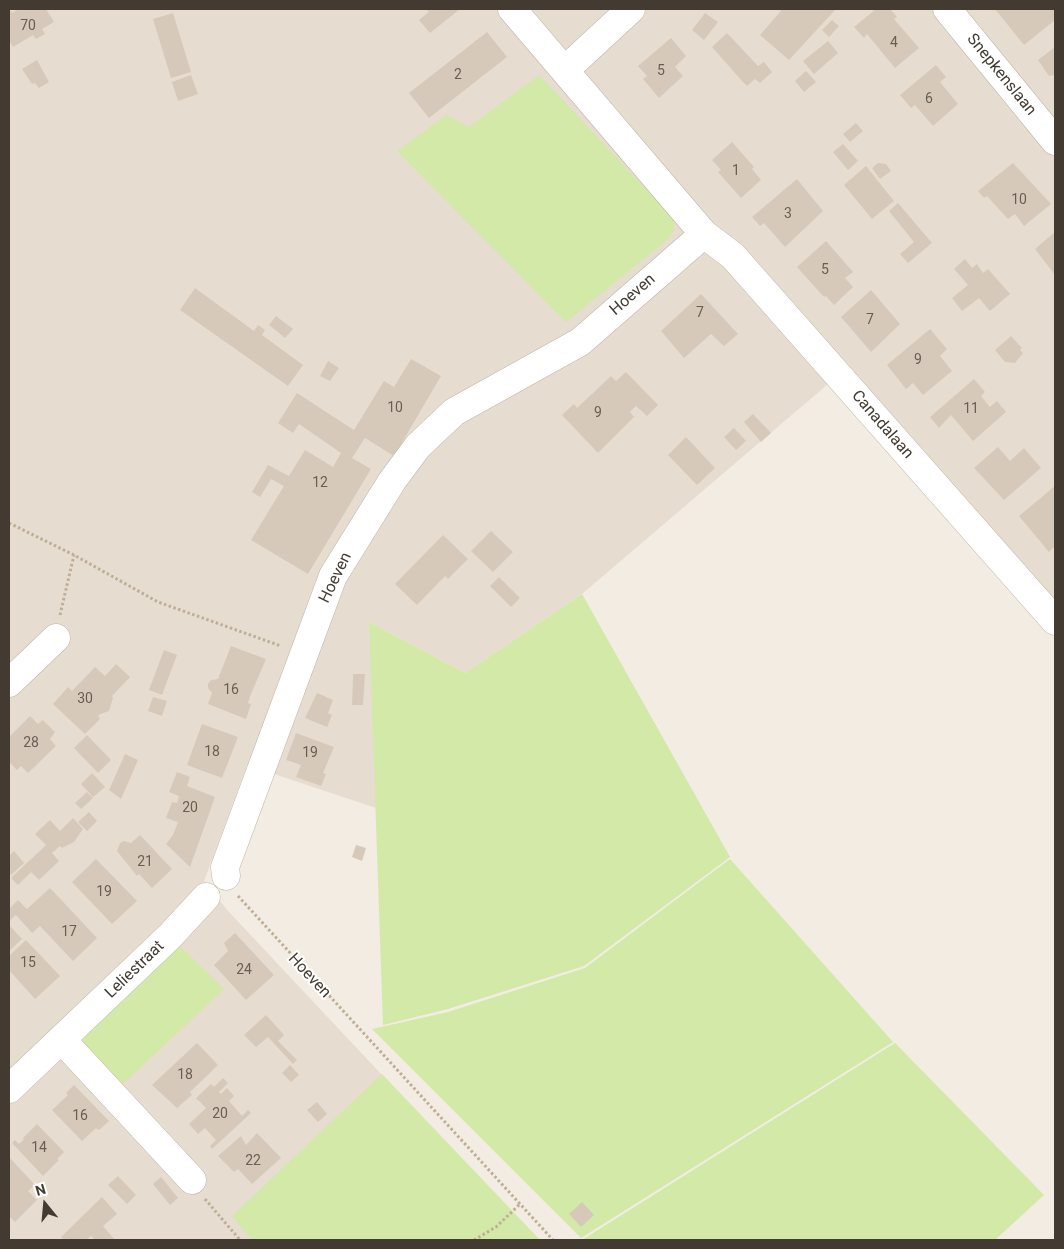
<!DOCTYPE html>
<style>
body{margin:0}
#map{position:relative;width:1064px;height:1249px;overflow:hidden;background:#f2ece2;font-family:Roboto,sans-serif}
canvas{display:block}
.frame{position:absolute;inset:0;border:10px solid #433b32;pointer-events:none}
.north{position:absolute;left:20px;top:1179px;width:50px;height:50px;-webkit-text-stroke:4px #fff;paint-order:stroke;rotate:343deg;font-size:14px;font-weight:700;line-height:20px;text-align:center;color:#433b32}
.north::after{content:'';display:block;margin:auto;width:18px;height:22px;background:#433b32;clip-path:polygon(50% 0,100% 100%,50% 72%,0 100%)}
</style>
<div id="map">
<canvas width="1064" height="1249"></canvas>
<div class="frame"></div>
<div class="north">N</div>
</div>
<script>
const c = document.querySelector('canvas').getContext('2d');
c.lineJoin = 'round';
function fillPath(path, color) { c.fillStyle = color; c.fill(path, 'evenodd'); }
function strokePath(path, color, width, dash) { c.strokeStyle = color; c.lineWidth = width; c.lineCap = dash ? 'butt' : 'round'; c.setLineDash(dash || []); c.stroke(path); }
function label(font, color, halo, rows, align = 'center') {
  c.font = font + ' Roboto,sans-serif'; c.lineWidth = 4; c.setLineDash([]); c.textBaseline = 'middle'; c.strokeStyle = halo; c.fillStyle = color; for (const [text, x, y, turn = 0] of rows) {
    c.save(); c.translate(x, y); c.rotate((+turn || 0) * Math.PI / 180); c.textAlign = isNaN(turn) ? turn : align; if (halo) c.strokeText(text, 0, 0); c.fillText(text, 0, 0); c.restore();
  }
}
const residential = new Path2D(`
 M9,9H1055V603L848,367L582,594L465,673L369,622L379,809L247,765L204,881L229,912L537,1240H9Z`);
const green = new Path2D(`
 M539,75L674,219V230L668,239L566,322L397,151L446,115L469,127Z
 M582,594L730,857L584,966L448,1009L383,1025L369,622L465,673Z
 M730,859L893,1042L581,1238L372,1029L448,1012L585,968Z
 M170,936L224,989L113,1093L62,1040Z
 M895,1043L1044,1195L995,1240H582Z
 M382,1074L540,1240H252L232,1216Z`);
const building = new Path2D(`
 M9,9L12,13L19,9H46L54,22L42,29L45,34L36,39L33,35L13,47L9,40Z
 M426,9H460L430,33L419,20L429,12Z
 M779,9H836L789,60L760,35L781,11Z
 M876,9H890L897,17L894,19L919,48L895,68L867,34L864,38L854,27Z
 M995,9H1054L1055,20L1024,45Z
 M173,13L191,72L171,78L153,19Z
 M705,13L718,22L704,40L692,30Z
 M832,20L839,26L829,37L822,30Z
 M487,32L507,57L429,118L409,93Z
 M727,33L758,66L764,62L772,72L760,83L755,79L747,86L742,81L712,47Z
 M671,38L686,56L675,67L683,76L659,98L643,79L647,76L638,66Z
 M828,41L838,53L814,74L803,61Z
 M1055,47V75L1049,76L1038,60Z
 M37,60L49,82L39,88L35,83L32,84L22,69Z
 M936,65L946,77L940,82L958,104L933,126L915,105L911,108L900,95Z
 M806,71L816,82L804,92L795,81Z
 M191,75L198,94L178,101L172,82Z
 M856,123L863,131L850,142L843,134Z
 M732,142L754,167L752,169L761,180L741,198L718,172L721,170L712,160Z
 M843,144L858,161L848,170L833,152Z
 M878,163L886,164L891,171L880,179L872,168Z
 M1013,163L1051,204L1024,226L1015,214L1008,219L987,196L984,198L978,191Z
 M866,166L894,201L872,219L844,185Z
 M797,179L823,211L785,247L764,223L760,226L752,217Z
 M898,203L932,243L908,263L900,254L914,242L889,211Z
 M1055,232V275L1035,249Z
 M826,241L853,272L845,278L853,287L834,305L826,296L824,297L797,267Z
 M965,259L972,268L977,264L983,273L988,269L1010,294L990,311L979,298L962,311L952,298L968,285L954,269Z
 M195,288L254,331L258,325L265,330L262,335L303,365L288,386L180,310Z
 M871,290L900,324L871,352L841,317Z
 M701,294L738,334L724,346L711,334L684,358L661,331Z
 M276,316L293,329L285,338L269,325Z
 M930,329L947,349L940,356L952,371L923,395L913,383L906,389L887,365Z
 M1011,336L1022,348L1020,350L1023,353L1015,363L1005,362L995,350Z
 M411,359L441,376L394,456L365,438L352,458L371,469L308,574L251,540L284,486L271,479L260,497L252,492L268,465L289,476L305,450L333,467L341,453L299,424L293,433L278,423L297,393L354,430L384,381L394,387Z
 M328,361L339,368L330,381L320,376Z
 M626,372L658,405L647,416L636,406L630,412L634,417L598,453L562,415L574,404L577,408L611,376L616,381Z
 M974,379L985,392L981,396L990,407L997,401L1006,412L973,441L951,415L939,428L930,417Z
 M753,414L771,433L761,442L744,422Z
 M734,428L746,441L736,450L724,437Z
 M686,437L715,468L697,485L668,455Z
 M998,447L1010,461L1024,448L1041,468L1004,500L974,468Z
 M1055,486V546L1049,552L1019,516Z
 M491,531L513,552L493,572L471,551Z
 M443,535L468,559L448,579L445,576L417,605L395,584Z
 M499,577L520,598L511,607L490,586Z
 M231,646L266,659L251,694L248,703L251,704L246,719L208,704L212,693L208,688V684L211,680L218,679Z
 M164,650L177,655L162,695L149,690Z
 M116,664L130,677L112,696L113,698L109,711L98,715L100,719L85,734L53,704L68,687L72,691L95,667L105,676Z
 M353,674H365L363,705H352Z
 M317,693L333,700L328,713L332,715L327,727L305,718Z
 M153,697L167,701L162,716L148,711Z
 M30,716L38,724L43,720L55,732L50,739L56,746L28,773L21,766L17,770L9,762V737Z
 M202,724L238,737L222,778L187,765Z
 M296,733L334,747L323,773L326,774L321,786L296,777L301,765L286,760Z
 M87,735L111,760L98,773L74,748Z
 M125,754L138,760L121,799L109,790Z
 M177,772L190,777L187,786L215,797L190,867L166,844L173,835L178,822L166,818L172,802L177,803L179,796L169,792Z
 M92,773L105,787L93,797L81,784Z
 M87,792L93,798L81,809L75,803Z
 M89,812L97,821L87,831L78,822Z
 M73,818L83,829L74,842L62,848L60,846L52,853L59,861L39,880L31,872L18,885L11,878L46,845L35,834L50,820L60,831Z
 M140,835L172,869L152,888L139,874L137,876L117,851L120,843L124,841L131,843Z
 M356,845L366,848L362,861L352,857Z
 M14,851L24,863L11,875L9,872V856Z
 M96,859L137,901L112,924L72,882Z
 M50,888L97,938L73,961L40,926L32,933L16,915L9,921V909L18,900L27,909Z
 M9,925L22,939L9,951Z
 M235,933L274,975L246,1000L214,965L228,951L224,943Z
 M26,940L60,976L35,999L9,970V956Z
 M266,1015L284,1035L278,1041L297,1060L293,1064L268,1037L256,1047L244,1035Z
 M197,1043L218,1065L190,1092L192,1095L177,1108L152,1085Z
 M290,1065L299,1075L291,1082L282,1073Z
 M223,1078L228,1083L219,1092L221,1094L227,1088L234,1096L229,1101L242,1116L248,1110L251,1113L212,1149L210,1146L216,1140L205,1128L198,1134L189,1124L206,1108L196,1098L211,1084L214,1087Z
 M74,1085L109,1121L99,1130L96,1128L82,1141L52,1110L68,1095L66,1093Z
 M317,1102L327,1114L318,1122L307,1110Z
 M37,1124L64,1152L57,1159L59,1160L43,1176L12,1143L15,1140L19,1144L24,1139L23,1138Z
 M257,1133L281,1158L252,1184L238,1169L234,1172L218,1156L241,1136L246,1145Z
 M9,1157L35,1185L28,1191L37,1200L15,1222L9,1216Z
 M118,1176L136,1195L127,1204L108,1185Z
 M161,1177L178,1198L170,1205L153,1184Z
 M102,1197L117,1214L103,1226L114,1239L95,1240L91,1236L86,1240H64L61,1237Z
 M582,1202L594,1215L581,1227L569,1214Z`);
const path = new Path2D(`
 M9,523L74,555L158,602L281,646
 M60,615L74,555
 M238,896L553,1240
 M205,1199L240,1240
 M474,1240L496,1227L520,1204`);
const minor = new Path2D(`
 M512,9L704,234L733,256L1055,621
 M947,9L1055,141
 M565,70L631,9
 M9,683L56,638
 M226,876L225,867L333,576L392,481L418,446L454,412L580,342L704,234
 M62,1040L192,1180
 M9,1089L170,936L206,897`);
const numberNames = [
 ["70",28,26],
 ["4",894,43],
 ["5",661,71],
 ["2",458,75],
 ["6",929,99],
 ["1",736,171],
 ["10",1019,200],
 ["3",788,214],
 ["5",825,270],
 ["7",700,313],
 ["7",870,320],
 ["9",918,360],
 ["10",395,408],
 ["11",971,409],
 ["9",598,413],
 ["12",320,483],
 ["16",231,690],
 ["30",85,699],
 ["28",31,743],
 ["18",212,752],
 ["19",310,753],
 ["20",190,808],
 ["21",145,862],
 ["19",104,892],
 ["17",69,932],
 ["15",28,963],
 ["24",244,970],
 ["18",185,1075],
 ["20",220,1114],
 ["16",80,1116],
 ["14",39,1148],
 ["22",253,1161]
];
const streetNames = [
 ["Snepkenslaan",1001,75,51],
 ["Hoeven",633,295,-41],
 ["Canadalaan",882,425,49],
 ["Hoeven",336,578,-64],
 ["Leliestraat",135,970,-44],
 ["Hoeven",309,976,47]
];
fillPath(residential, '#e6ddd0');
fillPath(green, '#d2e9a8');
fillPath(building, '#d7c9ba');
strokePath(minor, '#c0b5a7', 29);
strokePath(path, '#c0ad95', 3, [2.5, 2.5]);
strokePath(minor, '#fff', 28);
label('14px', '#685e54', null, numberNames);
label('16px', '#433b32', '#fff', streetNames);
</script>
